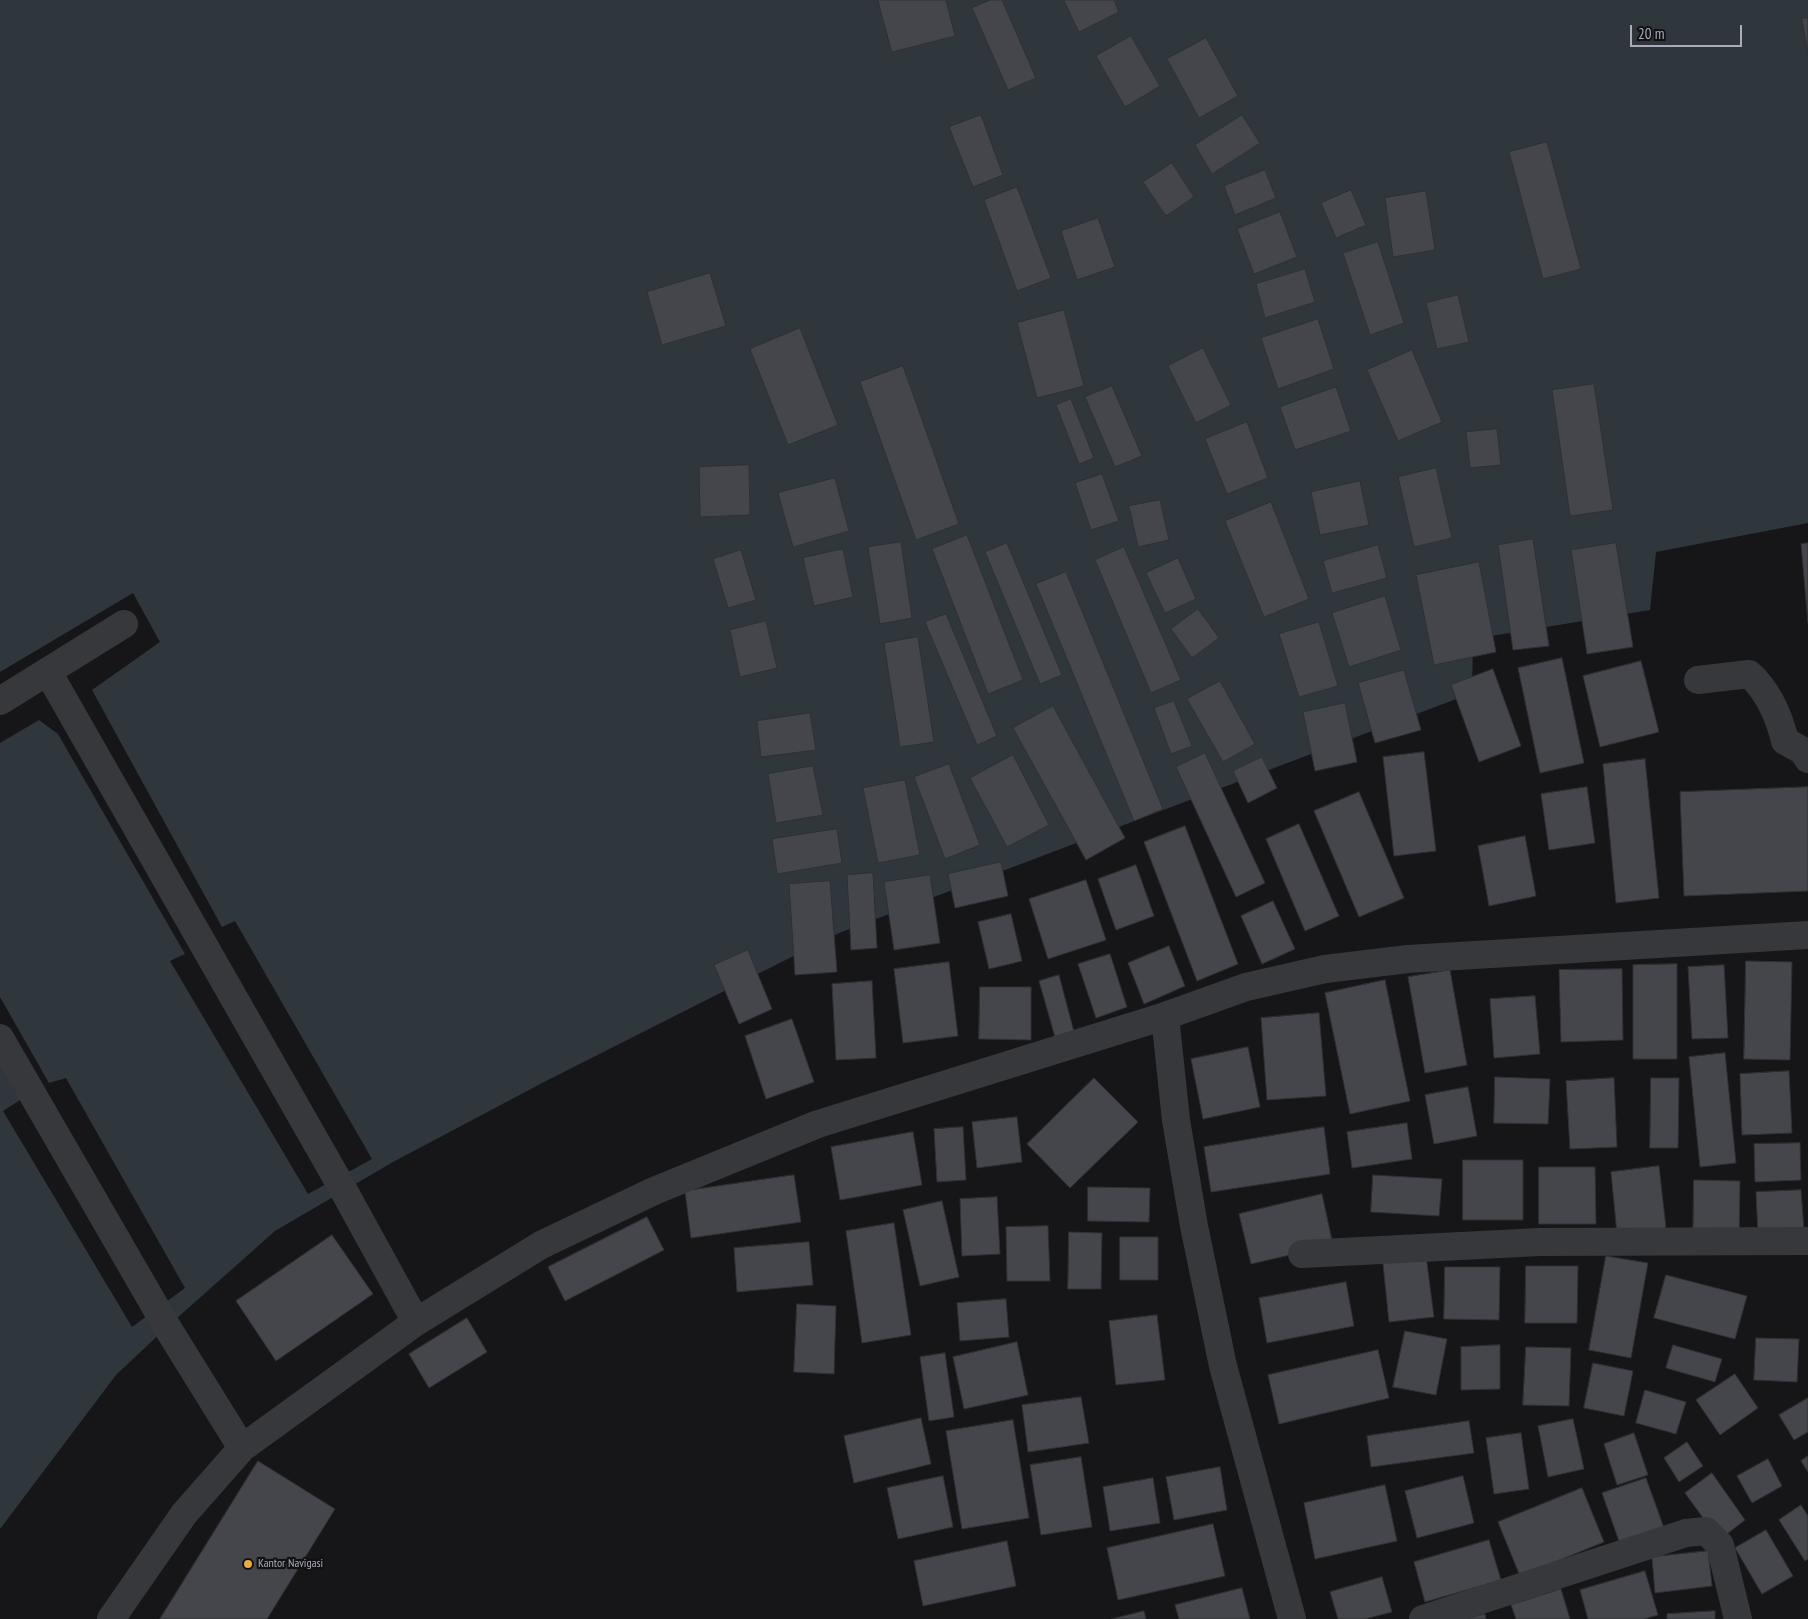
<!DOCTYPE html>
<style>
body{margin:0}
#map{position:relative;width:1808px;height:1619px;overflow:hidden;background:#161618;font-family:"PT Sans Narrow",sans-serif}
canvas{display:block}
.scale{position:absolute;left:1630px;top:25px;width:112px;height:22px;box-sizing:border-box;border:2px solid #a8adb7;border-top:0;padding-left:6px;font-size:15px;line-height:18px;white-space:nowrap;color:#a8adb7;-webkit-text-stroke:4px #111113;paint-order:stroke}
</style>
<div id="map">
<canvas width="1808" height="1619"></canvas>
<div class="scale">20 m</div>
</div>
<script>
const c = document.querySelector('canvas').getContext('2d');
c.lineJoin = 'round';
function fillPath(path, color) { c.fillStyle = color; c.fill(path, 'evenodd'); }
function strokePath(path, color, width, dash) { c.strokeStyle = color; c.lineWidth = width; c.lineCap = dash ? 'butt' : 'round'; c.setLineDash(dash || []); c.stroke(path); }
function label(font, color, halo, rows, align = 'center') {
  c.font = font + ' "PT Sans Narrow",sans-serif'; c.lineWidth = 4.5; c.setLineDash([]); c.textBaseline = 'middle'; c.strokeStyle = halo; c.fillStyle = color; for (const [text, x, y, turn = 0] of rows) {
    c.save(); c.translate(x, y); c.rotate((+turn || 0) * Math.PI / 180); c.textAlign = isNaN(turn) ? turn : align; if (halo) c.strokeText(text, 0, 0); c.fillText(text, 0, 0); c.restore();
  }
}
const water = new Path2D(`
 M0,0H1808V523L1656,552L1650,610L1473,639L1472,693L839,933L546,1081L393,1162L275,1231L167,1327L116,1375L0,1529Z`);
const pier = new Path2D(`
 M133,593L160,642L92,690L222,927L235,921L372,1159L308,1194L170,961L185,954L58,734L39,720L0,743V672Z
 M0,997L49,1083L66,1078L185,1288L132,1327L3,1111L20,1100L0,1065Z`);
const building = new Path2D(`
 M878,0H946L955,36L892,52Z
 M990,0H1002L1036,78L1008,90L972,8Z
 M1064,0H1114L1119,12L1079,32Z
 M1802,18H1808V54Z
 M1131,36L1160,86L1125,107L1096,56Z
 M1206,38L1238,96L1199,118L1167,59Z
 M981,115L1003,175L973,187L949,127Z
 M1242,115L1260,143L1212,174L1195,145Z
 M1547,142L1581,269L1543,279L1509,152Z
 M1172,163L1194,197L1166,216L1143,182Z
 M1265,170L1276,198L1235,215L1224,186Z
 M1017,187L1051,278L1017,291L984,200Z
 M1351,190L1366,225L1336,238L1321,203Z
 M1426,191L1435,250L1393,257L1385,198Z
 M1280,212L1297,257L1254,274L1237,229Z
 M1098,218L1115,267L1077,280L1061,231Z
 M1378,242L1404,323L1370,335L1343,253Z
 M1305,269L1315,302L1265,318L1256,284Z
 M710,273L726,326L662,345L647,292Z
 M1458,295L1469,342L1437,349L1426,303Z
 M1064,310L1084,386L1037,398L1017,323Z
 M1318,319L1334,369L1278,389L1261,338Z
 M800,328L838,425L788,445L750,349Z
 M1203,348L1231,405L1196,423L1168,366Z
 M1412,350L1442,422L1398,441L1367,370Z
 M903,366L959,524L916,540L860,382Z
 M1594,384L1613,510L1570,516L1552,390Z
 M1112,386L1142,456L1115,467L1085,397Z
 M1336,387L1351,431L1295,450L1280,407Z
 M1071,399L1094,458L1079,464L1056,405Z
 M1247,422L1268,478L1227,494L1205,439Z
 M1497,429L1501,465L1470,468L1466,432Z
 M749,465L750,515L700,517L699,467Z
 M1436,468L1452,538L1414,547L1398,477Z
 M1102,474L1119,521L1091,530L1075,483Z
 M835,478L849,531L793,547L778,493Z
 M1360,481L1369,525L1320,535L1311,492Z
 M1160,500L1169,540L1138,547L1129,506Z
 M1271,502L1309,599L1264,617L1225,521Z
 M967,535L1023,680L988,694L932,549Z
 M1533,539L1549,646L1513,650L1498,545Z
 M901,542L912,618L880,624L868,547Z
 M1007,543L1062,675L1040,684L985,552Z
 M1616,543L1633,647L1587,654L1571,550Z
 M1808,543V623L1801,544Z
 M1378,545L1387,578L1332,593L1323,561Z
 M1124,547L1181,680L1151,693L1095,560Z
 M843,549L853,597L814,606L803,558Z
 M741,550L756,600L728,608L713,559Z
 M1178,558L1196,599L1165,613L1146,573Z
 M1479,562L1496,652L1434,665L1416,575Z
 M1066,572L1163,809L1134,821L1036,584Z
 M1385,596L1401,650L1349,667L1332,613Z
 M1198,609L1219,638L1192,658L1171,629Z
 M946,614L997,736L977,745L925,622Z
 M766,621L777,668L740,677L730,630Z
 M1319,622L1338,686L1299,697L1279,634Z
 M918,637L934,742L900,747L884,643Z
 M1562,658L1584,763L1540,773L1518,668Z
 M1641,661L1659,732L1600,747L1583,676Z
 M1493,669L1521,746L1479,762L1451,685Z
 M1404,670L1421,730L1375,743L1358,683Z
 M1220,681L1255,744L1223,762L1187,699Z
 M1174,701L1192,746L1171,754L1154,708Z
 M1345,703L1357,762L1315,771L1303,712Z
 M1053,706L1125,838L1086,860L1013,728Z
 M810,713L816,750L761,757L757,721Z
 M1424,752L1436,851L1394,856L1383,757Z
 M1205,753L1265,883L1236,897L1176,767Z
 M1013,755L1049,825L1007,847L970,778Z
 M1262,757L1277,788L1248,803L1233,771Z
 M1645,759L1659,898L1616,903L1603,764Z
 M949,764L980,845L945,859L914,777Z
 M813,766L823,815L776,823L768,774Z
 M905,780L920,855L878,863L863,788Z
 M1587,787L1595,843L1549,850L1541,794Z
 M1808,787V891L1684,896L1680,792Z
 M1359,792L1404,898L1359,917L1314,811Z
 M1299,824L1339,916L1305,931L1266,839Z
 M1185,826L1238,964L1197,981L1144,842Z
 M837,829L842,863L777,874L772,839Z
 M1525,836L1536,896L1489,906L1478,846Z
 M1001,862L1008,896L955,908L948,874Z
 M1136,865L1154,916L1116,930L1098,879Z
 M873,873L877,948L851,950L847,875Z
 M930,875L940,943L894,950L884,882Z
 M1086,880L1106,940L1048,959L1029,899Z
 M830,881L837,972L795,975L789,884Z
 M1273,901L1295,949L1262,964L1241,916Z
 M1011,914L1022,961L989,969L978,922Z
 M1169,946L1185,986L1144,1004L1128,963Z
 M748,950L772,1009L739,1024L714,965Z
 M1110,954L1127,1007L1096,1018L1078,964Z
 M1746,961L1792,962L1790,1060L1744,1059Z
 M949,962L958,1036L903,1043L894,969Z
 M1677,964V1059H1633V965Z
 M1724,965L1728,1038L1692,1039L1688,967Z
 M1622,969L1623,1040L1561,1042L1559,970Z
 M1450,970L1467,1065L1425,1073L1408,977Z
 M1059,975L1074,1032L1055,1037L1039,981Z
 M1385,980L1410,1101L1350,1114L1325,993Z
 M872,981L876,1058L836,1060L832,984Z
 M980,987H1031V1040L979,1039Z
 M1535,996L1540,1054L1494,1058L1490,999Z
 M1319,1013L1326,1096L1267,1100L1261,1018Z
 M792,1019L814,1082L766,1099L745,1036Z
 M1248,1047L1260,1107L1203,1119L1191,1059Z
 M1725,1053L1736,1163L1700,1167L1689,1057Z
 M1789,1071L1792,1133L1742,1135L1740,1074Z
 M1495,1077L1550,1079L1548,1124L1494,1123Z
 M1094,1078L1138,1122L1070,1188L1027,1144Z
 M1614,1078L1617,1147L1570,1149L1566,1081Z
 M1651,1078H1679L1678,1148H1650Z
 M1468,1087L1477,1136L1434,1144L1425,1095Z
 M1017,1117L1022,1162L977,1168L972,1122Z
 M1407,1123L1412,1159L1352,1168L1347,1132Z
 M963,1127L966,1180L937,1182L934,1129Z
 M1324,1127L1330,1174L1211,1192L1204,1147Z
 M913,1132L922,1185L840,1200L831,1147Z
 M1800,1143L1801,1180L1755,1182L1754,1144Z
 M1463,1160H1523V1220H1463Z
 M1659,1166L1666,1228L1617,1234L1611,1172Z
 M1539,1167H1595L1596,1224H1539Z
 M794,1175L801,1222L691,1238L685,1191Z
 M1373,1175L1442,1179L1439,1216L1371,1212Z
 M1694,1180L1740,1181L1739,1240H1693Z
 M1088,1187L1150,1188L1149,1222L1088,1221Z
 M1801,1190L1804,1231L1758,1234L1756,1192Z
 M1322,1194L1333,1245L1251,1264L1239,1214Z
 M997,1197L1000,1254L962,1256L960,1199Z
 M942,1201L959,1277L920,1286L903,1210Z
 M647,1217L664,1250L565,1301L548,1267Z
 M894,1223L911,1335L862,1343L846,1231Z
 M1048,1226L1050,1281H1007L1006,1227Z
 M1069,1232L1102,1233L1101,1289H1068Z
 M332,1235L373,1294L276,1361L236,1301Z
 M1120,1237H1158V1280H1120Z
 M809,1242L813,1285L737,1292L734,1248Z
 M1425,1248L1434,1317L1389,1322L1382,1254Z
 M1606,1256L1648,1263L1631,1358L1589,1350Z
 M1526,1266H1578L1577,1323H1525Z
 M1445,1267H1500L1499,1320L1444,1319Z
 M1666,1275L1747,1296L1735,1339L1654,1318Z
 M1346,1282L1354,1326L1267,1343L1259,1298Z
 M1006,1299L1009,1337L960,1341L957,1303Z
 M797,1304L836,1306L834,1374L794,1372Z
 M1157,1315L1165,1380L1116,1385L1109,1321Z
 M467,1318L487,1352L429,1388L409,1354Z
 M1405,1331L1447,1339L1436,1395L1393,1387Z
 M1756,1338L1799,1339L1797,1382L1754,1380Z
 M1017,1342L1028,1395L964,1409L953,1357Z
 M1500,1345V1389L1461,1390V1347Z
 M1673,1345L1722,1359L1715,1382L1666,1368Z
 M1526,1347L1571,1348L1569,1406L1523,1405Z
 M1378,1350L1389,1398L1279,1424L1268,1375Z
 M945,1353L954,1417L929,1421L920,1357Z
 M1593,1363L1633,1371L1624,1416L1584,1408Z
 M1735,1374L1758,1408L1720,1435L1696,1400Z
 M1645,1390L1686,1402L1676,1434L1636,1423Z
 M1081,1397L1089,1443L1028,1452L1022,1405Z
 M1808,1398V1432L1794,1440L1779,1415Z
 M921,1418L931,1464L854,1483L844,1436Z
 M1573,1419L1584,1469L1548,1477L1538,1426Z
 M1013,1420L1029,1518L962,1529L946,1431Z
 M1469,1421L1474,1453L1371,1467L1367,1436Z
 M1521,1433L1529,1489L1494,1494L1486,1438Z
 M1634,1433L1648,1475L1617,1485L1604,1444Z
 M1687,1442L1703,1466L1679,1482L1664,1458Z
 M1808,1456V1472L1801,1461Z
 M1081,1457L1092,1527L1041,1535L1030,1465Z
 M1768,1459L1782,1486L1752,1503L1737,1476Z
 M258,1461L335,1509L267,1619H160Z
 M1220,1467L1227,1510L1174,1520L1166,1477Z
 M1712,1473L1745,1520L1719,1540L1685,1493Z
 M943,1476L953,1527L898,1539L887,1488Z
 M1463,1476L1474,1523L1417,1538L1405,1491Z
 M1153,1478L1160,1523L1110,1531L1103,1487Z
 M1646,1478L1664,1528L1620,1544L1602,1493Z
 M1385,1485L1397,1541L1315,1559L1304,1503Z
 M1582,1488L1604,1542L1520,1576L1498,1522Z
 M1801,1505L1808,1516V1559L1805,1561L1779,1520Z
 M1213,1524L1225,1576L1118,1600L1107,1548Z
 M1766,1530L1793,1576L1762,1594L1735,1548Z
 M1489,1540L1501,1580L1425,1602L1414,1562Z
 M1007,1541L1016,1586L923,1606L914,1561Z
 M1708,1551L1712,1586L1655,1593L1652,1557Z
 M1645,1571L1658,1615L1644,1619H1588L1580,1590Z
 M1382,1577L1392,1612L1365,1619H1338L1330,1592Z
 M1242,1588L1250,1619H1179L1175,1605Z
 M1561,1589L1570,1619H1516L1511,1605Z
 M1144,1611L1146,1619H1112Z
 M1715,1611V1619H1667V1614Z
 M1485,1614L1486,1619H1466Z`);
const minor = new Path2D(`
 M48,672L344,1191L416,1322
 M1698,680L1749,674C1768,691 1779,716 1785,741L1803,751L1808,759
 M0,701L124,624
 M0,1038L167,1327L242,1448
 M1302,1254L1540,1242L1808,1241
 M111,1619L184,1514L242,1448L416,1322L541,1245L654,1191L818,1124L1165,1016
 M1292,1619L1223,1366L1194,1226L1176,1120L1165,1016L1246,987L1325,969L1408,959L1808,935
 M1423,1619L1686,1533L1706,1531L1720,1545L1738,1619`);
const markers = [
 [248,1564,5,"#e9ac3c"]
];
const poiNames = [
 ["Kantor Navigasi",258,1564]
];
fillPath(water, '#2f373d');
fillPath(pier, '#161618');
fillPath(building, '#45464b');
strokePath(building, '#303034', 1);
strokePath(minor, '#37383c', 28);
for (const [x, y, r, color] of markers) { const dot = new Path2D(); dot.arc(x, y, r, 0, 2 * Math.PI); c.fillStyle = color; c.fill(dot); strokePath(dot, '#111113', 2); }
label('12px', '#a8adb7', '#111113', poiNames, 'left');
</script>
